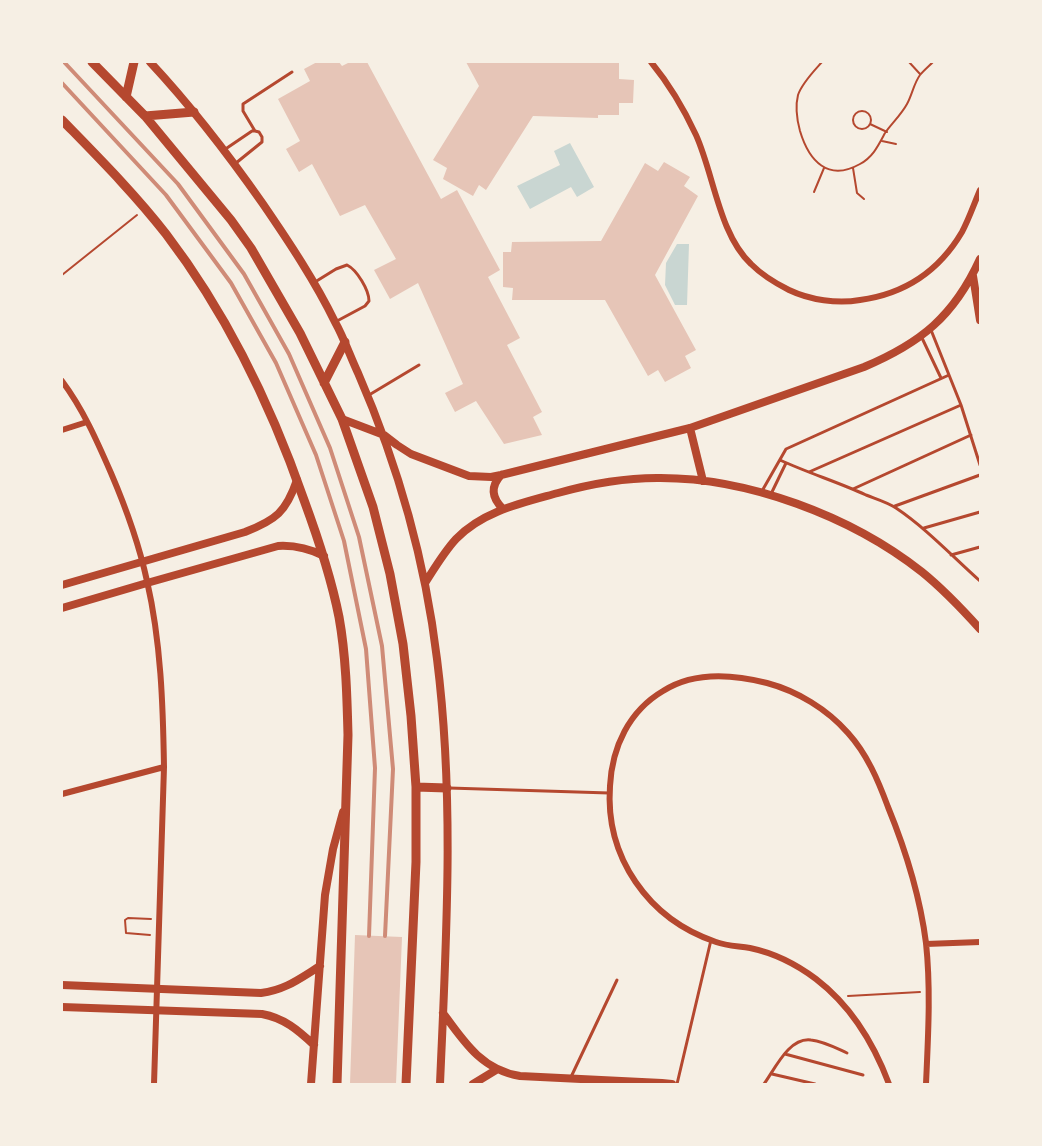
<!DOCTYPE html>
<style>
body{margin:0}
#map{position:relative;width:1042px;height:1146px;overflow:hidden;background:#f6efe4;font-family:"Open Sans",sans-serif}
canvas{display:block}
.frame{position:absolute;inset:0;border:63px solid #f6efe4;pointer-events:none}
</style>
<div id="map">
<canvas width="1042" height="1146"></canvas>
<div class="frame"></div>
</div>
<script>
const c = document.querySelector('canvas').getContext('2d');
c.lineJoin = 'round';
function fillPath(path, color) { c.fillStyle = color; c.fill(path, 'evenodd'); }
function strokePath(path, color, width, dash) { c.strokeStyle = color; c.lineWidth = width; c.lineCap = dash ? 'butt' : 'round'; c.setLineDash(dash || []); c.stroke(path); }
const water = new Path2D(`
 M570,143L594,187L577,197L571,187L530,209L517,186L560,165L554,151Z
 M677,244H689L687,305H675L665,285L666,263Z`);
const building = new Path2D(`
 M317,62H339L342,66L350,62H367L441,199L457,190L500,270L488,277L520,338L507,345L542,412L533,417L542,435L504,444L476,401L455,412L445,393L463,384L418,283L390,299L374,270L396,259L365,205L340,216L312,164L299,172L286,149L300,141L278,99L310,81L304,69Z
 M466,62H619V79L634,80L633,103H619V115H598V118L533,116L486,190L479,185L473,196L443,179L447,168L433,160L479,86Z
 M664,162L690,177L684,186L698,196L655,275L696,350L685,356L691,368L665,382L658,370L648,376L605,300H512L513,288L503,287V252H511L512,242L601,241L645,163L658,171Z
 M355,935L402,937L396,1084H350Z`);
const path = new Path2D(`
 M822,62C814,71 802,83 798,95C795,107 797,120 800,131C809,161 828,182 860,164C873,157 878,146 885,133C892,123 901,115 907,104C912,95 914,83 920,75C924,70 929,66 933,62
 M909,62L920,74
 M853 120a9 9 0 1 1 18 0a9 9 0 1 1-18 0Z
 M870,124L887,132
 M882,141L896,144
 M853,168L857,193L864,199
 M814,192L824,168
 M62,275L137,215
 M150,935L126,933L125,920L128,918L151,919
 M848,996L920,992`);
const service = new Path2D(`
 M255,131L243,111V104L292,72
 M224,150L252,131H255L259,132L262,137V142L236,163
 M315,282L336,269L347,265C357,270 369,290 369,301L365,306L337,321
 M931,330L961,405L980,465
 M922,338L941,378
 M369,395L419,365
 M780,460C808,473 838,482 866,495C876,499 887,502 896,508C926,528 953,557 980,581
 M809,472L961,405
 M853,489L971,435
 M762,491L786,449L949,375
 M771,494L786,463
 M895,506L980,475
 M924,528L980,512
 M951,555L980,547
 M449,788L609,793
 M785,1054L863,1075
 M772,1074L815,1084
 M571,1077L617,980
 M677,1084L711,940
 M764,1084C775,1069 789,1037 811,1040C823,1041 836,1048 847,1053`);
const minor = new Path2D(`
 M651,62C669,84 684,109 696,135C714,175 719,234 751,264C762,275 775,283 789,290C810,300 837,304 860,300C904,294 939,271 962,232C969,219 974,204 980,190
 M62,381C83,409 97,441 111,473C126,508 139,544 147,581C161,642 163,705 164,767L154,1084
 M62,430L87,422
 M62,794L164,767
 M926,944L980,942
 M889,1084C874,1044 850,1005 816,979C796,964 774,953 750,948C738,946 727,946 716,942C648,919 605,857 610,786C612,747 629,711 663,691C694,671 732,674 767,683C797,691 827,709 848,733C867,754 878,780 888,807C906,851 920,896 926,943C931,990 928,1038 926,1084`);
const tertiary = new Path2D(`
 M150,62C191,106 228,154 263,204C289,242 315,281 335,322C344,338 350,356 358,373C398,465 425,559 437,659C455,801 446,943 440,1084
 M973,276L980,320
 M342,419L384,435L397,445L411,454L469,476L491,477L501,475L690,428L864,367C921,343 954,316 980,259
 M690,428L703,481
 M501,475C490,487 492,498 503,509
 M425,583C434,569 444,552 456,539C483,511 522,503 558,493C590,484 623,478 657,478C747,477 851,516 922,572C943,589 962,609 980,629
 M62,585L245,532C276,520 286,512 297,480
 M62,608L147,583L278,546C295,545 308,548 324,556
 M62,985L261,993C285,990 299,979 320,966
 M62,1007L262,1014C284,1018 298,1030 314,1045
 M443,1013C464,1042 482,1070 520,1076L662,1083L672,1084
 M311,1084L325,895L333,849L343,812
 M473,1084L496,1070`);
const primary = new Path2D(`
 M92,62L145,116L231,220L251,248L300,333L342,419L373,507L390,574L403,644L411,716L416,787V862L406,1084
 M126,97L134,62
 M145,116L194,112
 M62,120C98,157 134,193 166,234C227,314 271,405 304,500C318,538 331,577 339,617C346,656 347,696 348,735L337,1084
 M324,383L345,342
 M416,787L447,788`);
const rail = new Path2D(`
 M64,62L178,184L244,274L289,354L330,448L359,537L382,646L393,769L385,936
 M62,83L166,195L231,283L276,363L316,455L344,541L366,649L375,768L369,936`);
fillPath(water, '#c9d6d2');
fillPath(building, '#e6c5b7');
strokePath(path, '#b5482f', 2);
strokePath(service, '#b5482f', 3);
strokePath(minor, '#b5482f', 6);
strokePath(tertiary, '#b5482f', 8);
strokePath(primary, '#b5482f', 9);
strokePath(rail, '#cf8b77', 4);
</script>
